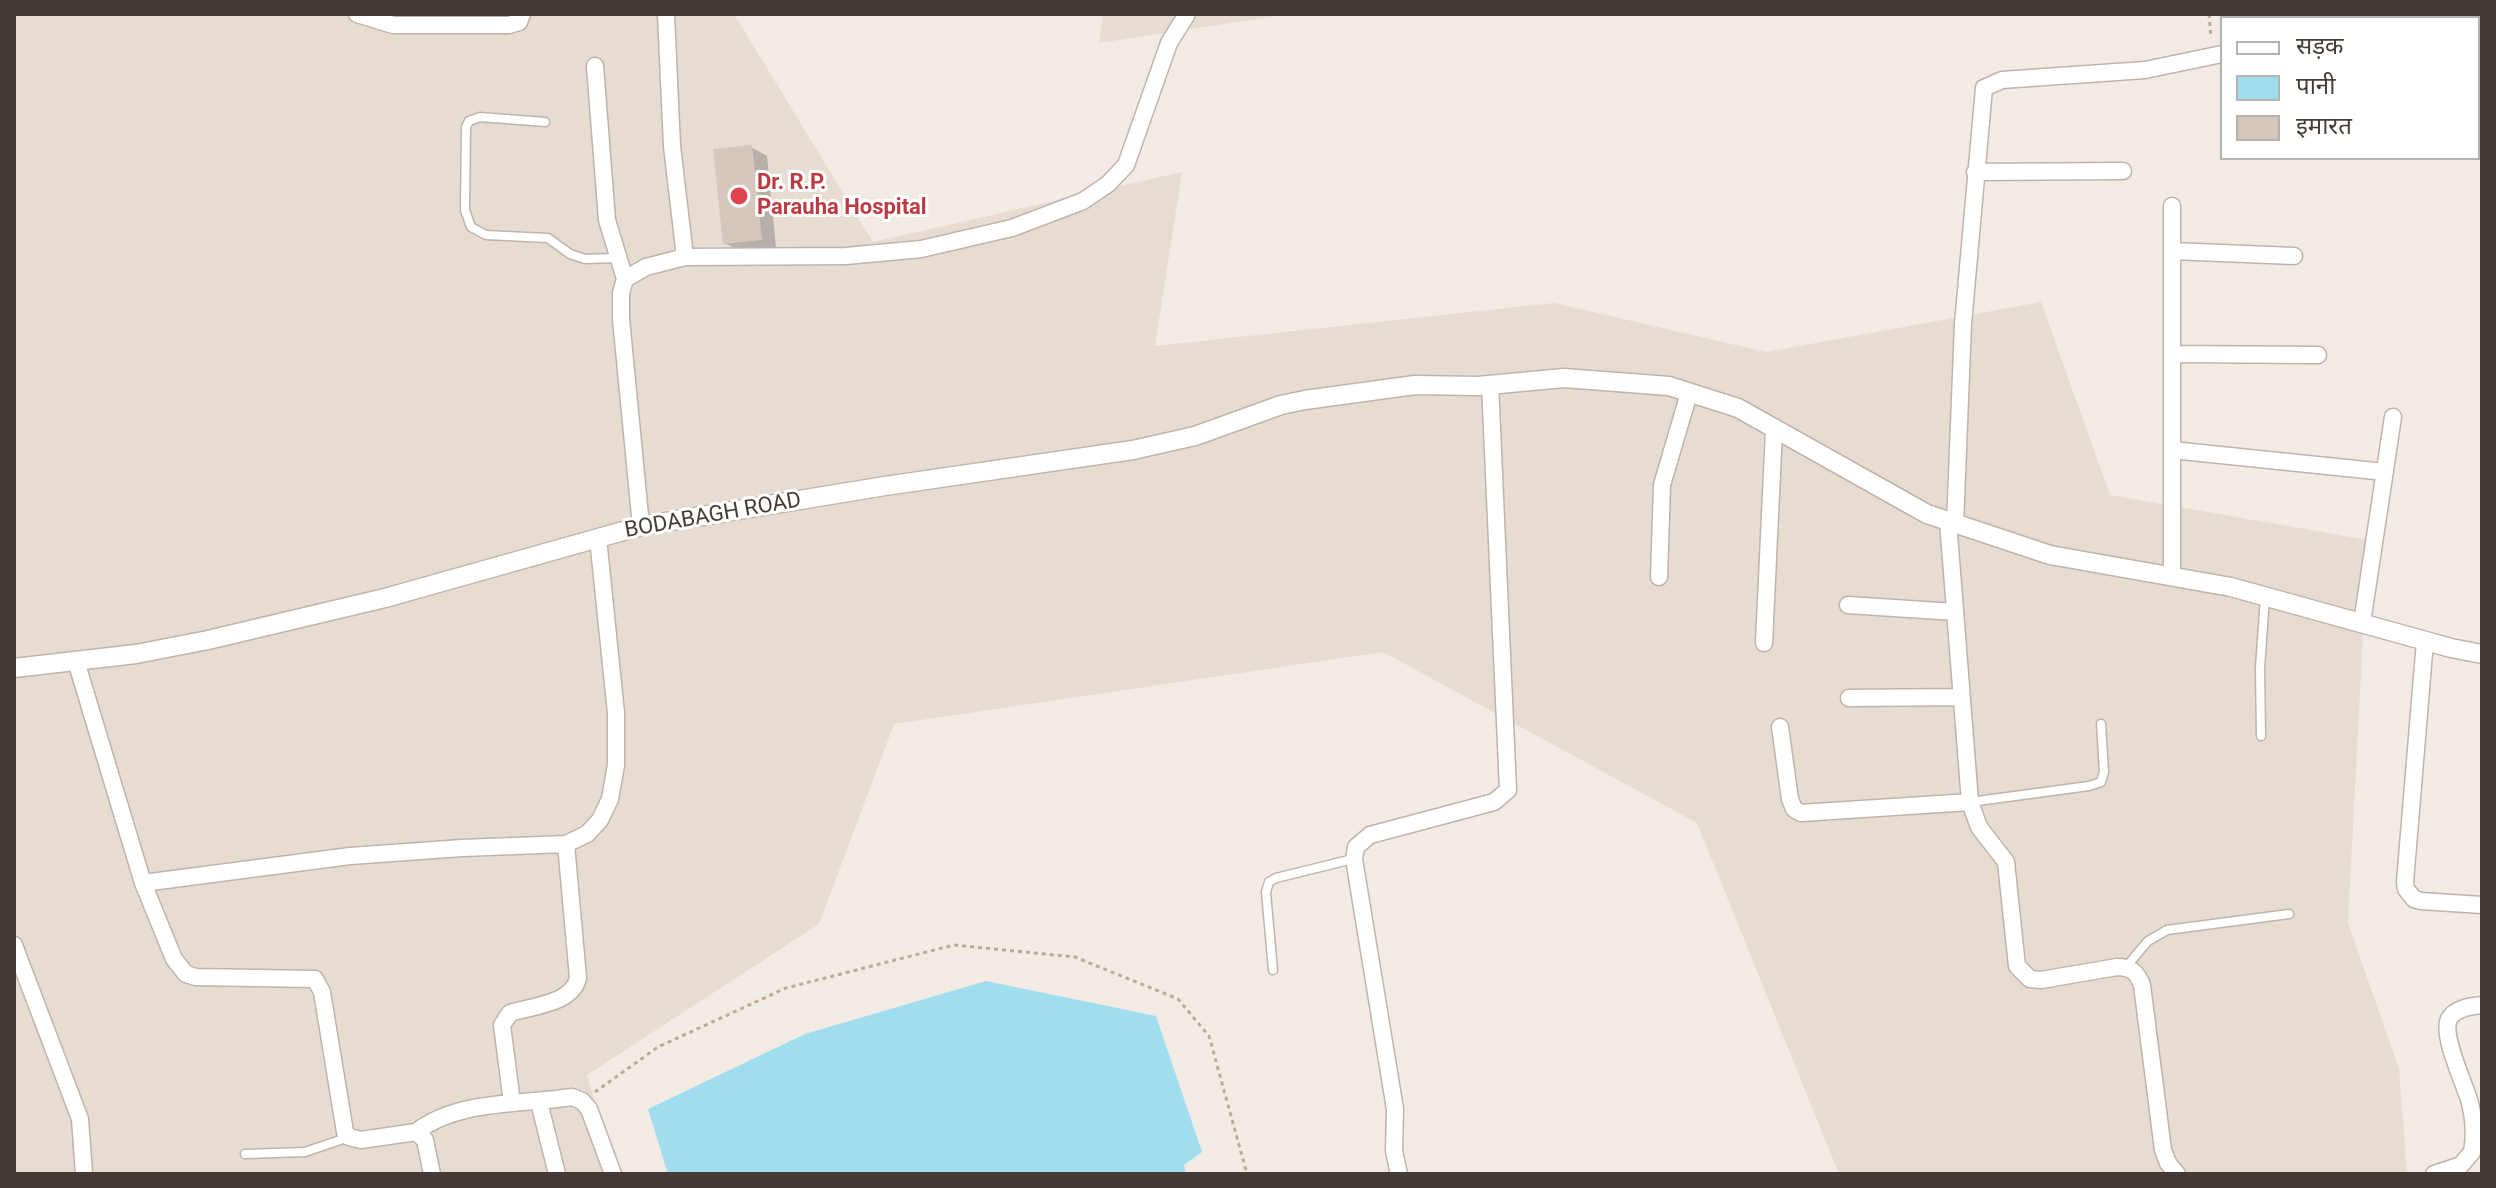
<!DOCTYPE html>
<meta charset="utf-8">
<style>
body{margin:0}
#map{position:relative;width:2496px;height:1188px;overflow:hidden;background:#f2ebe4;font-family:Roboto,"Noto Sans Devanagari",sans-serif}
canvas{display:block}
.frame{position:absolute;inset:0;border:16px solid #443b34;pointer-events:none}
.legend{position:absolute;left:2220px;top:16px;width:260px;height:144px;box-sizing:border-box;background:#fff;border:2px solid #b4b1ae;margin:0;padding:10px 14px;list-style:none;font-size:24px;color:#443b34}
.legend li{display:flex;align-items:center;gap:16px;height:40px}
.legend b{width:40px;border:2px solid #b4b1ae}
</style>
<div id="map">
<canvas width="2496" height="1188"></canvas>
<div class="frame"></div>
<ul class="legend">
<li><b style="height:10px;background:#fff"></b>सड़क</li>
<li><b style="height:22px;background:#a0ddee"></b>पानी</li>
<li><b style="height:22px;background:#d6c7bd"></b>इमारत</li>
</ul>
</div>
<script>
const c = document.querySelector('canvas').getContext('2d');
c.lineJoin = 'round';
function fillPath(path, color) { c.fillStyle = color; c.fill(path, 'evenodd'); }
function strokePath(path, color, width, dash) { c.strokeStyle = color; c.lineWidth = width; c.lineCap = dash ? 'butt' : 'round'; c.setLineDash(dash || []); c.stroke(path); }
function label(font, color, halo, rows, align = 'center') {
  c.font = font + ' Roboto,sans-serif'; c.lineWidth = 6; c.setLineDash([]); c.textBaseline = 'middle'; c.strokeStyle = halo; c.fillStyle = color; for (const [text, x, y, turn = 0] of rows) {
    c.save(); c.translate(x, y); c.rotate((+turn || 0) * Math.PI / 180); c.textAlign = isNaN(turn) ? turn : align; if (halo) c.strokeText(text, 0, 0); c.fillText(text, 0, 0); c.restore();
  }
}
const residential = new Path2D(`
 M14,14H734L873,242L1182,172L1155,346L1554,303L1766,352L2041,302L2110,495L2368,540L2348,923L2399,1069L2407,1174H1839L1697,823L1383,652L894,724L819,924L587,1075L616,1174H14Z
 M1103,14H1290L1099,43Z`);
const water = new Path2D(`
 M986,981L1156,1016L1202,1152L1184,1165L1186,1174H668L648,1109L805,1034Z`);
const shadow = new Path2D(`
 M751,147L767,156L776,248L741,252L725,243Z`);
const building = new Path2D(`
 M752,145L762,240L723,244L713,149Z`);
const path = new Path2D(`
 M2209,14L2211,38
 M595,1092L658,1047L786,988L954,945L1075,957L1178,999L1209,1036L1247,1174`);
const service = new Path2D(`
 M545,122L480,117L469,121L466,127L465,210L471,227L486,235L548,238L570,254L585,259L617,258
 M2261,736L2260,668L2265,597
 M1970,802L2089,786L2101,782L2104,772L2101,724
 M2126,967L2148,941L2167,930L2289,914
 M1273,970L1266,892L1269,882L1276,878L1353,859
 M245,1154L305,1152L349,1137`);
const minor = new Path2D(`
 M357,14L393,25H509L519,22L522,14
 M666,14L672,146L685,257
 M2359,18L2375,14
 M595,66L607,220L625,279
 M1975,172L2123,171
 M2172,206V577
 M2172,251L2294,256
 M2172,354L2318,355
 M2172,450L2385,472
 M1948,521L1970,802L1979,827L2006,862L2017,966L2030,979L2041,980L2117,967C2131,967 2137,972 2142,985L2163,1150L2168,1163L2177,1174
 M1955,524L1963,324L1984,88L2002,80L2145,70L2222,54
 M641,526L621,319V293L625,279L646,267L685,257L846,256L921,249L1012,228L1083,201L1108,184L1126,165L1169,43L1187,14
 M1659,577L1662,485L1689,393
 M1848,605L1955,612
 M2362,623L2393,417
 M2425,641L2405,882L2406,889L2414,899L2421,901L2482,905
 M1764,643L1774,430
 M76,661L143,883L174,959L186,974L196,977L315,979L322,992L345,1132L349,1137L361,1140L416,1132L425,1140L432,1174
 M1849,698L1962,697
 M1780,727L1790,799L1794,809L1801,813L1970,802
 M143,883L350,856L462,848L566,844L587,834L600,820L610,799L616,765V713L598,538
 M14,945L80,1119L84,1174
 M539,1102L557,1174
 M512,1103L502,1025L510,1013C532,1006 572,1004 578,978L566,844
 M416,1132C459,1099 521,1105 572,1097L582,1101L589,1109L613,1174
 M1399,1174L1394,1151L1395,1109L1354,859L1356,847L1370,835L1494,802L1508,790L1490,384
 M2434,1174L2461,1165L2472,1152C2475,1136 2474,1119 2470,1103C2465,1084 2441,1036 2449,1019C2455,1008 2471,1006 2482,1005`);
const tertiary = new Path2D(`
 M14,668L136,654L208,640L385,598L641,526L885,486L1133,450L1195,436L1281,405L1305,400L1415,385L1478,386L1564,378L1669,386L1738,408L1927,514L2050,555L2231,587L2451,648L2482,654`);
const markers = [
 [739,196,10,"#e0444e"]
];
const healthNames = [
 ["Dr. R.P.",757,183],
 ["Parauha Hospital",757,208]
];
const streetNames = [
 ["BODABAGH ROAD",713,516,-10]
];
fillPath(residential, '#e6dcd2');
fillPath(water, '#a0ddee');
fillPath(shadow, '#0003');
fillPath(building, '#d6c7bd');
strokePath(service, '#c0b4aa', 11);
strokePath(minor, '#c0b4aa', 19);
strokePath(tertiary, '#c0b4aa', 21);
strokePath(path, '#beaa98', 3, [4, 4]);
strokePath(service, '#fff', 8);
strokePath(minor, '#fff', 16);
strokePath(tertiary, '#fff', 18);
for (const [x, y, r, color] of markers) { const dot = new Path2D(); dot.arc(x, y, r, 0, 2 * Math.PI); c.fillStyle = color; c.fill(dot); strokePath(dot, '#fff', 3); }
label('bold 22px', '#be3a42', '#fff', healthNames, 'left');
label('22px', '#443b34', '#fff', streetNames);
</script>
